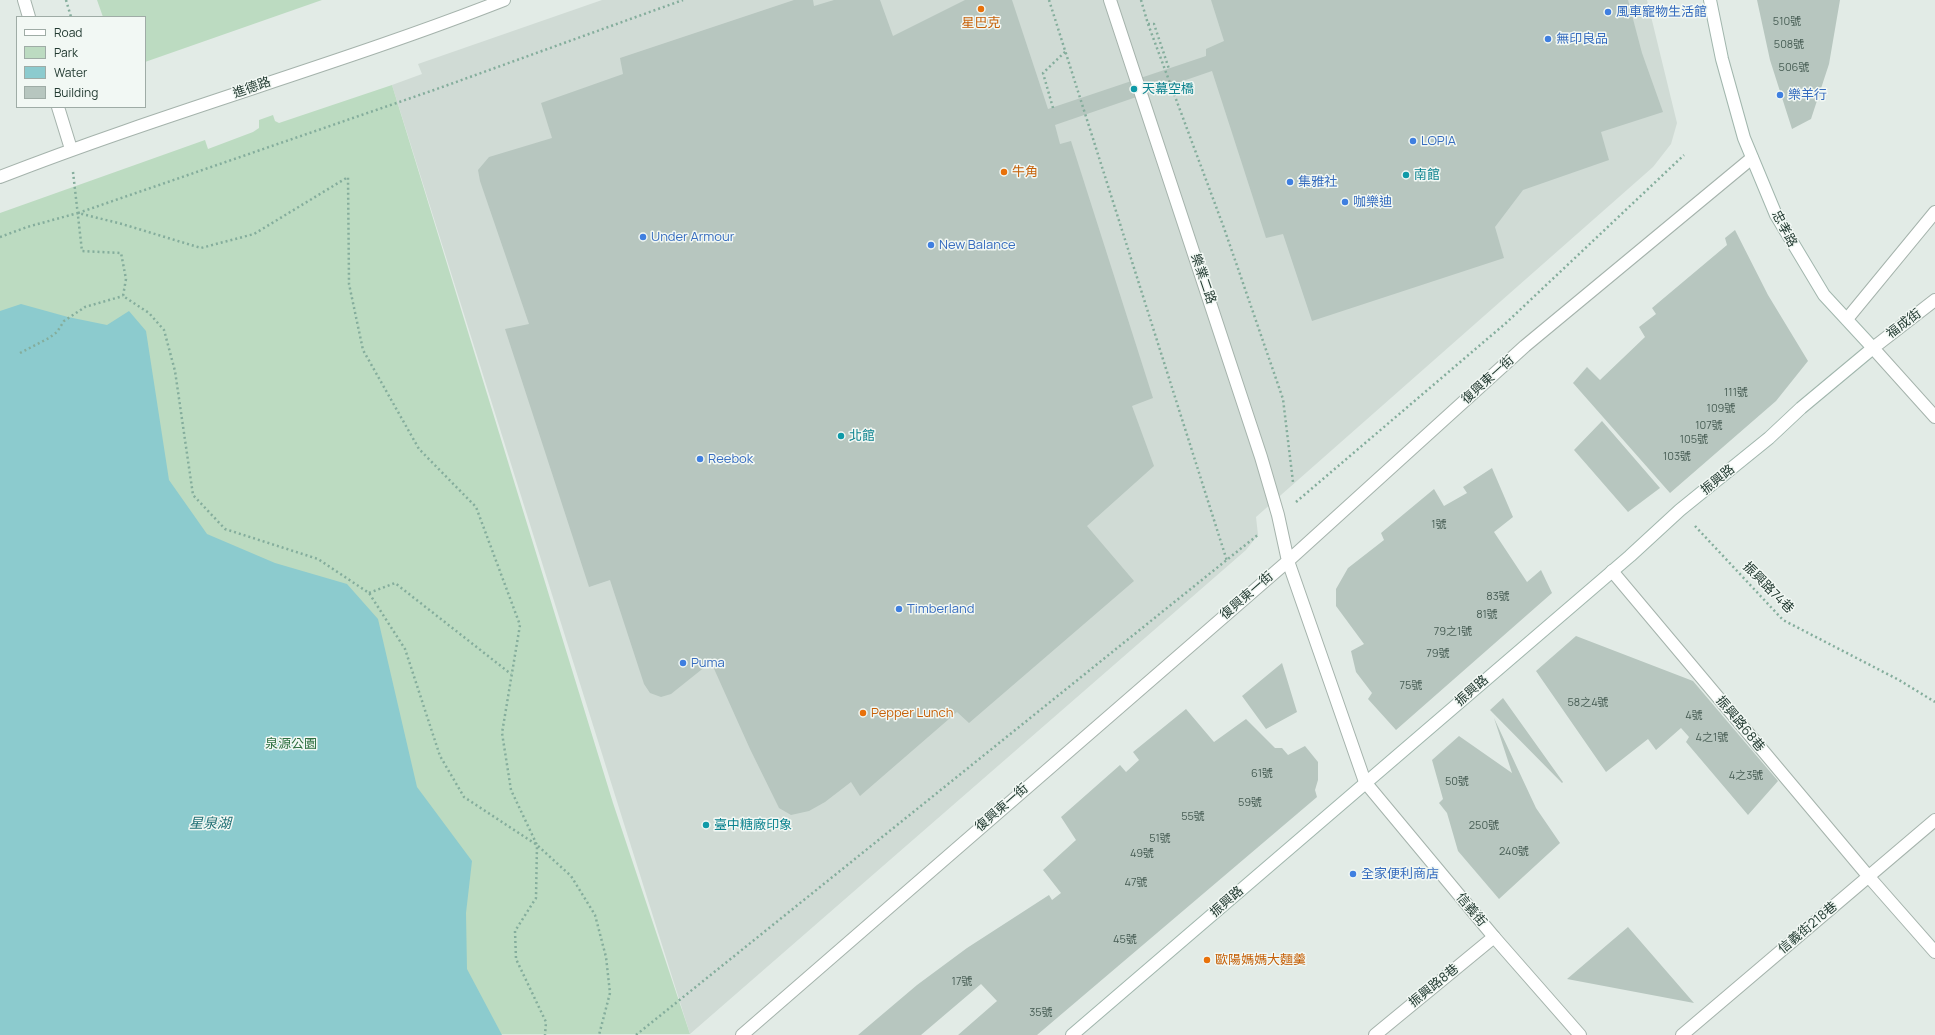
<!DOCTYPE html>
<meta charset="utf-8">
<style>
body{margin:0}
#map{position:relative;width:1935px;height:1035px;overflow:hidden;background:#e2ebe6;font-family:Manrope,sans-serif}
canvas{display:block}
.legend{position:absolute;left:16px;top:16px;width:130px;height:92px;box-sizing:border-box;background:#f2f8f4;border:1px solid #9faca6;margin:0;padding:5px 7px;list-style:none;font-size:12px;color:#233b32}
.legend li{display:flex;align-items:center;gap:8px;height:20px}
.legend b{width:20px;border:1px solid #9faca6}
</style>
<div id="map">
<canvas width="1935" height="1035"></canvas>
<ul class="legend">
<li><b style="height:5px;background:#fff"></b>Road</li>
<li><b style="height:11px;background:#bcdbc1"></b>Park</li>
<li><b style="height:11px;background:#8ccbce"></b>Water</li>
<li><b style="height:11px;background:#b7c6bf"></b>Building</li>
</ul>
</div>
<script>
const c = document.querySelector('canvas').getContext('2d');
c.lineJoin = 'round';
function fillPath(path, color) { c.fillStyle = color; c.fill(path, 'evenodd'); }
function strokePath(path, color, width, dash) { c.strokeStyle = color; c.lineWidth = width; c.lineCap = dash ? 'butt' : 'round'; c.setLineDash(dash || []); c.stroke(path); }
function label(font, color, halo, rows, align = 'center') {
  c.font = font + ' Manrope,"Noto Sans TC",sans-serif'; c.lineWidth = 3; c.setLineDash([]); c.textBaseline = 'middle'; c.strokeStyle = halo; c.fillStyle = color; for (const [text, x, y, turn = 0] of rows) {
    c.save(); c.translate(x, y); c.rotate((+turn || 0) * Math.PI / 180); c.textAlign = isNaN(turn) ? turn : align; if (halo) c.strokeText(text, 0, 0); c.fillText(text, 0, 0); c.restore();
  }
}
const built = new Path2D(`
 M602,0H1647L1677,123L1671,144L1653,167L1256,517L1258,535L1246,550L690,1034L392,85L422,74L418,64Z`);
const green = new Path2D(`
 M97,0H322L145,62V17H103Z
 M392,85L613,803L690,1034L0,1035V213L205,140L208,149L253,132L259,128V120L273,115L275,121L279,123Z`);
const water = new Path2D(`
 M21,304L68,317L107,325L129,311L146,331L169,480L207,534L275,563L347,584L378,619L417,787L472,861L466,913L467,969L502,1035H0V311Z`);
const building = new Path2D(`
 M794,0H813L814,6L834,0H880L893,36L965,0H1012L1048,109L1206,56V49L1224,41L1211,0H1628L1642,53L1663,112L1601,132L1609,160L1523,190L1495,227L1504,258L1312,321L1283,234L1266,238L1212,71L1055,125L1060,144L1071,141L1153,398L1132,406L1154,466L1087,526L1134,581L969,723L957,712L860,796L851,782L825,802L809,811L791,815L779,808L750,749L711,662L671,694L661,697L650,693L644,684L610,580L589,587L505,329L529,324L480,181L478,170L489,157L552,138L541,103L623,74L620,58Z
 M1757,0H1840L1829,64L1811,119L1792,129L1770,60Z
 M1735,230L1768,295L1808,361L1776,401L1670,493L1573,383L1587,367L1600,380L1645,337L1639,327L1656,314L1652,308L1727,245L1725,238Z
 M1602,421L1660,488L1628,512L1574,450Z
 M1492,468L1513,517L1494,532L1527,582L1541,570L1552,593L1396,730L1368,699L1372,693L1356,672L1351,651L1364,644L1336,606V589L1348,568L1384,540L1381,533L1434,489L1444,506L1467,493L1463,487Z
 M1576,636L1693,681L1778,781L1748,815L1686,742L1689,737L1681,728L1656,750L1648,739L1606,772L1536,671Z
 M1282,663L1297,712L1266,729L1242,696Z
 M1503,698L1563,782L1562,783L1490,710Z
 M1186,709L1214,742L1246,719L1275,748H1282L1288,755L1305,746L1318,762V780L1315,790L1317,797L1037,1035H958L997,1001L981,984L921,1035H858L917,985L967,948L1049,895L1052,900L1061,893L1043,870L1076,840L1061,817L1120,765L1126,772L1139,760L1133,752Z
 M1494,718L1536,808L1560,843L1499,899L1458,851L1447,813L1439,803L1443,799L1432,760L1459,736L1512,773Z
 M1628,927L1694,1003L1567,979Z`);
const path = new Path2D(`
 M66,0L71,17
 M1049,0L1227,561
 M1141,0L1148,24L1224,228L1283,399L1293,482
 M1148,24H1154L1169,69
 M1053,108L1043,73L1066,51
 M73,172L82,251L121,253L126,279L123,296L149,313L164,330L175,371L193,495L225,529L318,559L369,593L405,649L440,756L464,797L537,845L571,876L595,915L606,957L610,993L599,1035
 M78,213L434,90L683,0
 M0,237L27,227L78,213L122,224L201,248L254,234L348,177L349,284L363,350L419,449L476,507L520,625L502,733L511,790L537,845L536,898L515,931L516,959L546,1022L545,1035
 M20,353L49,338L57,332L64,321L85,307L123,296
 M1296,502L1506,323L1684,155
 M1695,526L1783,620L1899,680L1935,702
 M369,593L395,583L511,674
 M636,1035L1259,534`);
const lane = new Path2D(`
 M1847,319L1935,212
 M1612,571L1869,877L1935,952
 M1375,1035L1494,937
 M1682,1035L1935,820`);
const street = new Path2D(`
 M24,0L29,17
 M1110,0L1261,457L1278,515L1288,561L1365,782L1494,937L1580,1035
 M58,107L71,149
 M0,177C166,112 338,65 504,0
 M1935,300L1873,348L1935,417
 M742,1035L1288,561L1525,346L1752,158`);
const secondary = new Path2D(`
 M1072,1035L1630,556L1680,510L1769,438L1801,408L1873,348L1824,295L1776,215L1744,138L1722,59L1710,0`);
const markers = [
 [981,9,4,"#e8710a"],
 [1608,12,4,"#3f7fe0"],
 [1548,39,4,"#3f7fe0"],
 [1134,89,4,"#0f9aa8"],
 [1780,95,4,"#3f7fe0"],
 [1413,141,4,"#3f7fe0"],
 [1004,172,4,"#e8710a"],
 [1406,175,4,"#0f9aa8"],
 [1290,182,4,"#3f7fe0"],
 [1345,202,4,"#3f7fe0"],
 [643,237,4,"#3f7fe0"],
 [931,245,4,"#3f7fe0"],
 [841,436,4,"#0f9aa8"],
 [700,459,4,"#3f7fe0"],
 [899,609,4,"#3f7fe0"],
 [683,663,4,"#3f7fe0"],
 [863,713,4,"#e8710a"],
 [706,825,4,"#0f9aa8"],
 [1353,874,4,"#3f7fe0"],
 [1207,960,4,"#e8710a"]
];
const numberNames = [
 ["510號",1787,22],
 ["508號",1789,45],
 ["506號",1794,68],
 ["111號",1736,393],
 ["109號",1721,409],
 ["107號",1709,426],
 ["105號",1694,440],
 ["103號",1677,457],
 ["1號",1439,525],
 ["83號",1498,597],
 ["81號",1487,615],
 ["79之1號",1453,632],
 ["79號",1438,654],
 ["75號",1411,686],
 ["58之4號",1588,703],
 ["4號",1694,716],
 ["4之1號",1712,738],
 ["61號",1262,774],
 ["4之3號",1746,776],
 ["50號",1457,782],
 ["59號",1250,803],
 ["55號",1193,817],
 ["250號",1484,826],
 ["51號",1160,839],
 ["240號",1514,852],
 ["49號",1142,854],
 ["47號",1136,883],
 ["45號",1125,940],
 ["17號",962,982],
 ["35號",1041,1013]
];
const shopNames = [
 ["風車寵物生活館",1616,12],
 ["無印良品",1556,39],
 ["樂羊行",1788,95],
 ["LOPIA",1421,141],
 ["集雅社",1298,182],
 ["咖樂迪",1353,202],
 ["Under Armour",651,237],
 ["New Balance",939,245],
 ["Reebok",708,459],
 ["Timberland",907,609],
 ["Puma",691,663],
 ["全家便利商店",1361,874]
];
const foodNames = [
 ["星巴克",981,23,"center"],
 ["牛角",1012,172],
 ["Pepper Lunch",871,713],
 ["歐陽媽媽大麵羹",1215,960]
];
const streetNames = [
 ["進德路",252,88,-19],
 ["忠孝路",1784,229,62],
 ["樂業二路",1203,279,71],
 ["福成街",1904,324,-37],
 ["復興東一街",1488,380,-42],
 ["振興路",1718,480,-39],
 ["振興路74巷",1768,588,45],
 ["復興東一街",1247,596,-41],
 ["振興路",1472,691,-41],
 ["振興路68巷",1740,724,50],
 ["復興東一街",1002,808,-41],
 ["振興路",1227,902,-41],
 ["信義街",1471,910,50],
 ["信義街218巷",1808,928,-40],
 ["振興路8巷",1434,986,-39]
];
const cultureNames = [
 ["天幕空橋",1142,89],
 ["南館",1414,175],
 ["北館",849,436],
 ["臺中糖廠印象",714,825]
];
const parkNames = [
 ["泉源公園",291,744]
];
const waterNames = [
 ["星泉湖",210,824]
];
fillPath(built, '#d0dbd5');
fillPath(green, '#bcdbc1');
fillPath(water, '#8ccbce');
fillPath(building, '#b7c6bf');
strokePath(lane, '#a5b3ac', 14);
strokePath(street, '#a5b3ac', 14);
strokePath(secondary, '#a1b6ad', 14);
strokePath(path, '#84ad9c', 2.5, [2, 3]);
strokePath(lane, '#fff', 12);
strokePath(street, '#fff', 12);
strokePath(secondary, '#fff', 12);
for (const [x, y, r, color] of markers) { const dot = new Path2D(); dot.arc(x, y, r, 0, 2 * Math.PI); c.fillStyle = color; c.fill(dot); strokePath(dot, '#f2f8f4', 1.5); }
label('11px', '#485e55', null, numberNames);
label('13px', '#366cbe', '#f2f8f4', shopNames, 'left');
label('13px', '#c56008', '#f2f8f4', foodNames, 'left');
label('13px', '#233b32', '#f2f8f4', streetNames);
label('13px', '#0d838f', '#f2f8f4', cultureNames, 'left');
label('13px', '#2f7041', '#f2f8f4', parkNames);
label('italic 14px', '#206f74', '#f2f8f4', waterNames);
</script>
